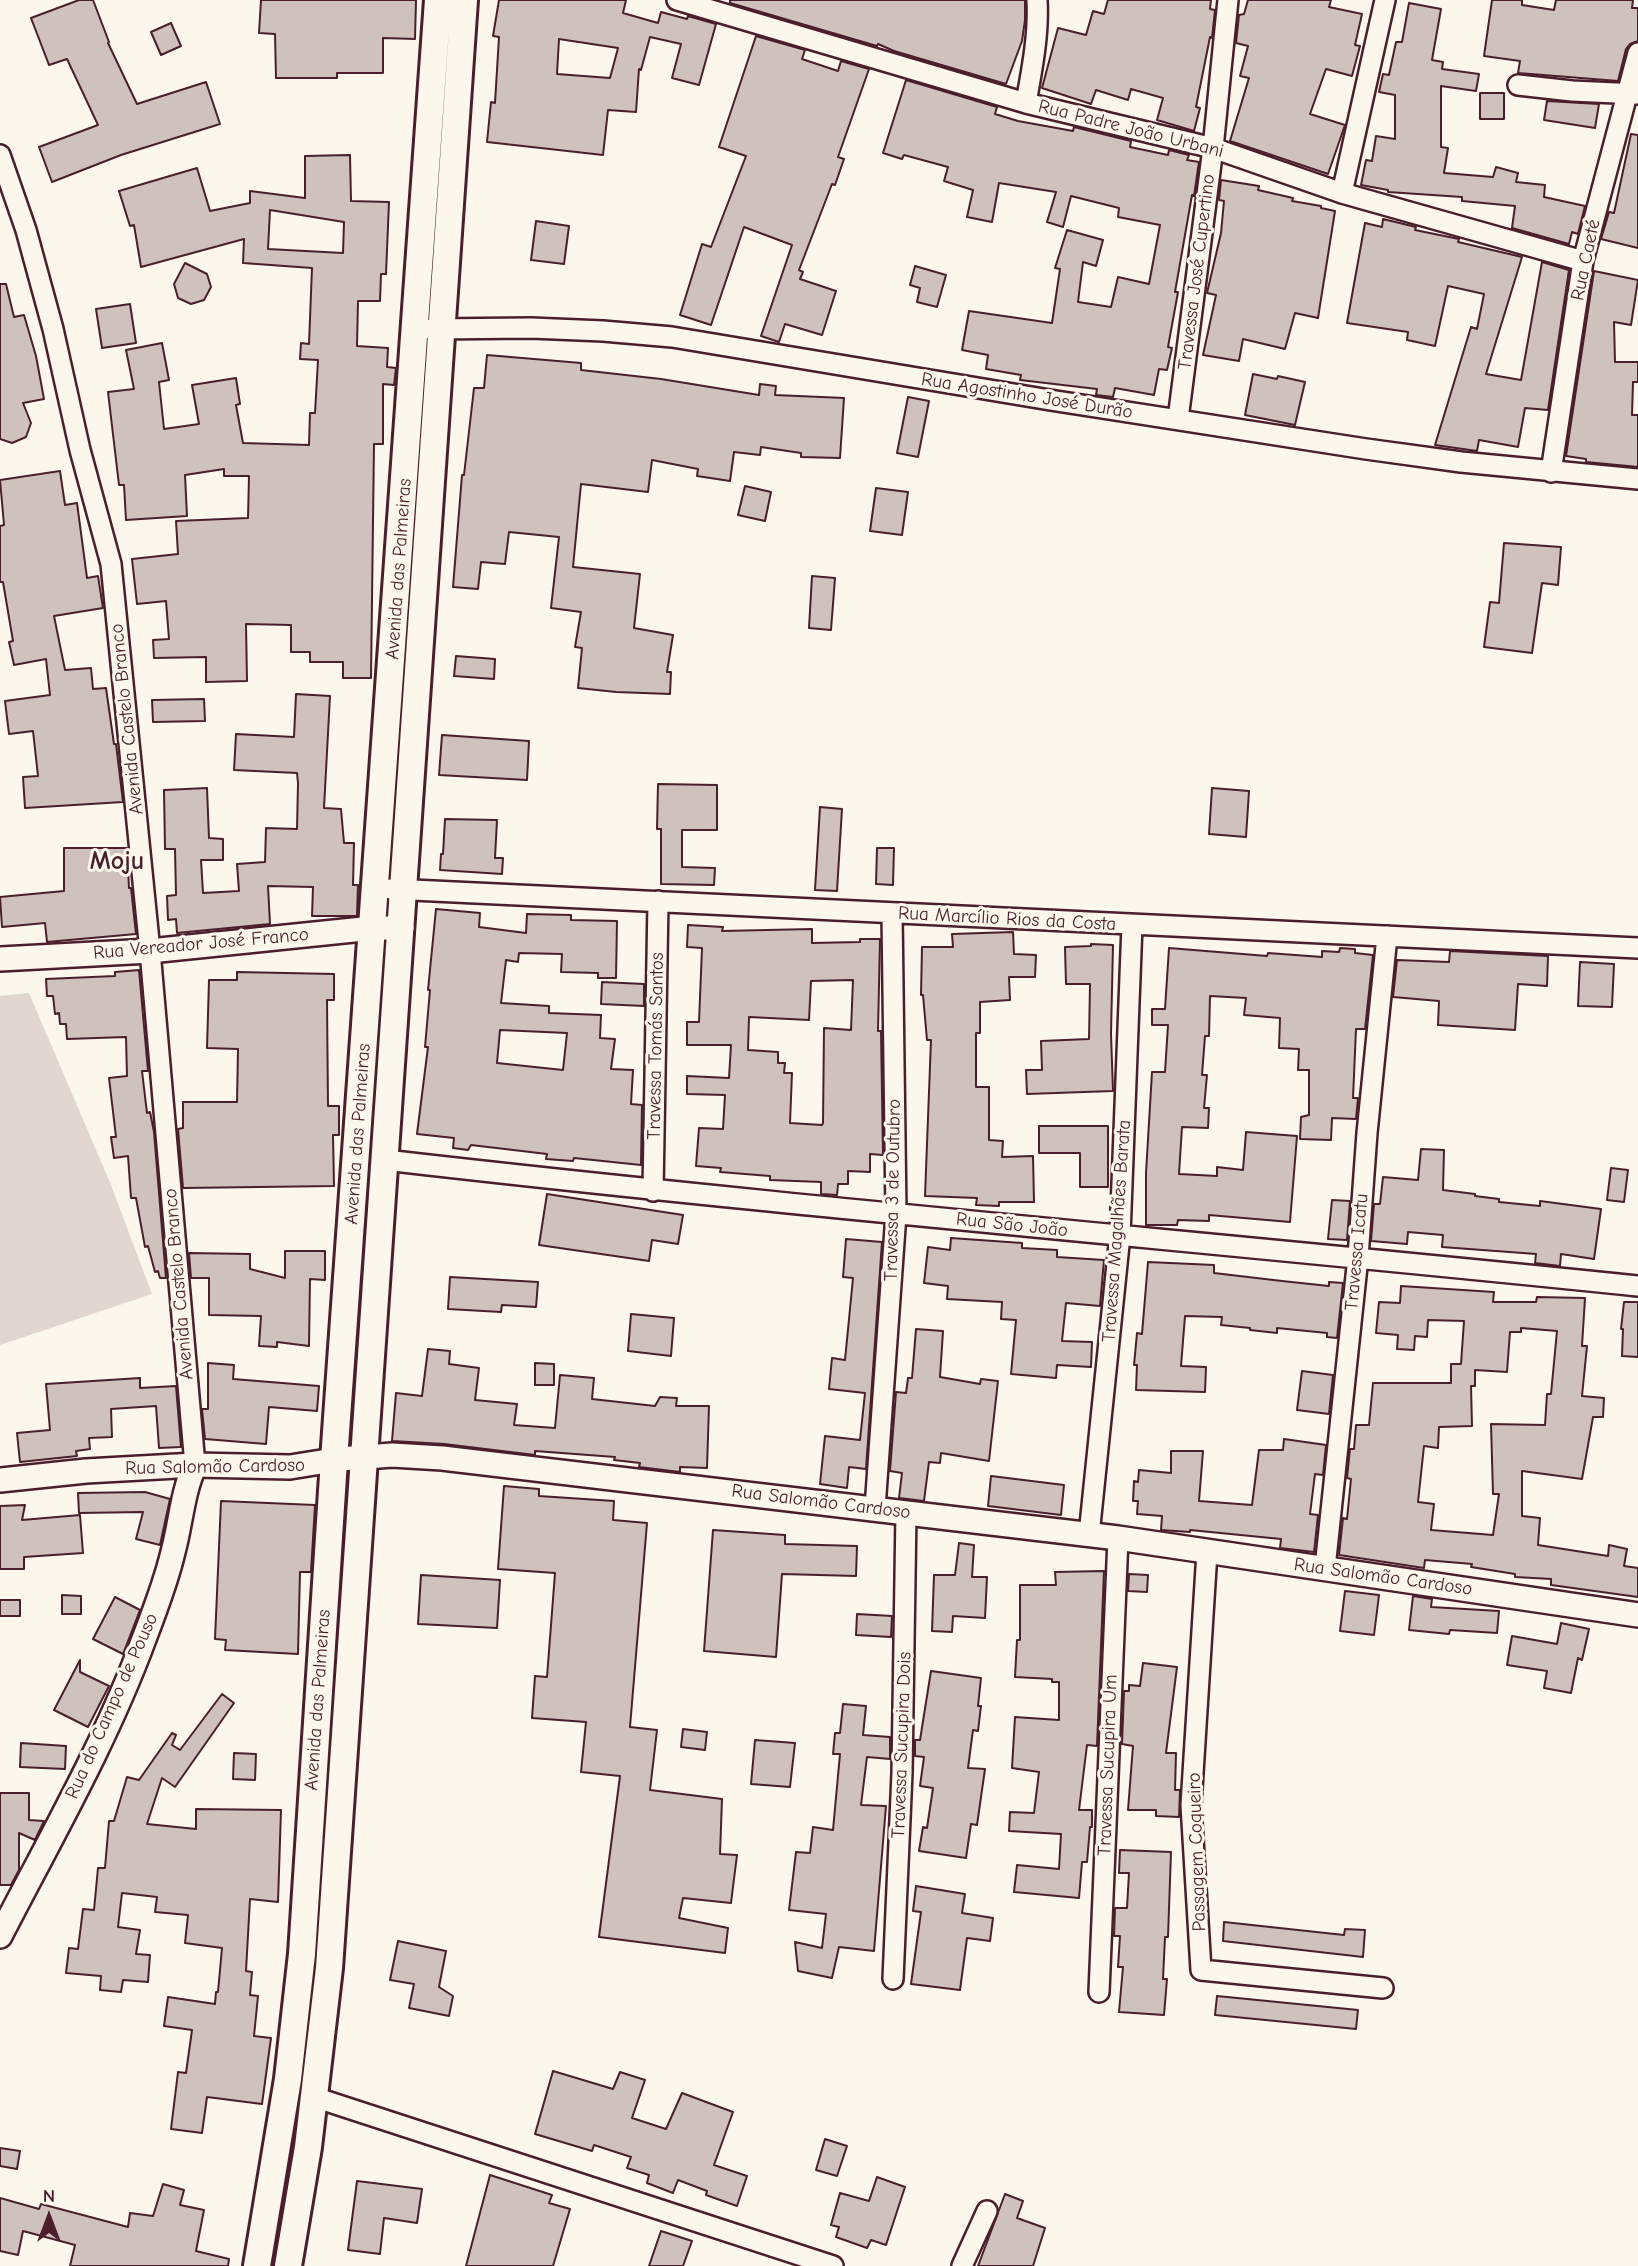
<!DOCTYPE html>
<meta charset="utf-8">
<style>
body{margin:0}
#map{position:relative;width:1638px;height:2266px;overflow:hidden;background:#fbf7ec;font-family:"Comic Neue",sans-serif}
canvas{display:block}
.north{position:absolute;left:14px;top:2182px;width:70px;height:70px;-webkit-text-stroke:5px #fbf7ec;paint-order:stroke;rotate:0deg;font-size:19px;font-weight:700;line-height:28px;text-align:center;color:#4a1f2b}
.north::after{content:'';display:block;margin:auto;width:24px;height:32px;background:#4a1f2b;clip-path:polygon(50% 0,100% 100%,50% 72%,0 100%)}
</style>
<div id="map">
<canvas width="1638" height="2266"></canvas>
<div class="north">N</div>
</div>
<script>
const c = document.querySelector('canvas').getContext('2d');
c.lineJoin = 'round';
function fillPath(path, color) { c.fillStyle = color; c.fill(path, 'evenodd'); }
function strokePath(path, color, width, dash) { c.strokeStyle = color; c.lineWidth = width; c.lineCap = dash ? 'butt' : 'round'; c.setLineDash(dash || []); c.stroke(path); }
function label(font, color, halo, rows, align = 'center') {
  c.font = font + ' "Comic Neue",sans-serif'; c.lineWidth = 6; c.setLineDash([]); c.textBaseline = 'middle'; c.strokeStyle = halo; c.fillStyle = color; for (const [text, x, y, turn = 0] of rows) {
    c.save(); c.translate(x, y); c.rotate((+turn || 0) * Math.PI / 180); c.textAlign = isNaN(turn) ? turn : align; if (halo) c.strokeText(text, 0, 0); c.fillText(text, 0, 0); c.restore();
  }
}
const green = new Path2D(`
 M29,993L111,1185L152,1294L0,1345V996Z`);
const building = new Path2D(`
 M79,0H93L109,42L108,43L137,104L206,82L220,124L121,155L52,182L39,147L98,125L67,59L49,65L31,18Z
 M261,0H416L415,39L383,38V73H337V78H276L275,34L259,33Z
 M499,0H626L623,13L658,23L661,12L687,19L688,16L716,24L699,85L672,78L681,44L650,37L641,70L639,69L636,112L608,110L603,155L487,142L491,102L495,103L499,37L493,36ZM559,39L618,48L610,78L557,74Z
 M730,0H1025V20L1022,41L1006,84L894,51L878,44L877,46L730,3Z
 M1108,0H1211L1210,9L1215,10L1212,38L1210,37L1196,107L1200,108L1194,131L1157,120L1163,98L1131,89L1128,100L1096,90L1091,104L1042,88L1058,28L1086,35L1093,11L1104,14Z
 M1248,0H1331L1329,7L1362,14L1355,45L1360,46L1352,76L1326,69L1310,114L1345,125L1328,174L1230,141L1249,78L1240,76L1248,46L1236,43L1239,15L1244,14Z
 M1492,0H1522V5L1554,10L1556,0H1633L1632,8H1638V41L1630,44L1626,49L1618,81L1518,73L1520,61L1484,56Z
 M1409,3L1441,9L1432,60L1443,62L1442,69L1479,74L1476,91L1441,86V147L1448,148L1444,173L1493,177L1496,167L1518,173L1516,182L1545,185L1544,197L1585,206L1578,234L1572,232L1569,244L1512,228L1515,206L1462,201V197L1388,192V190L1361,185L1366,160L1372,161L1376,136L1395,139V95L1379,92L1383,74L1389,75L1396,42H1402Z
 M171,23L181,46L161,55L151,32Z
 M756,36L805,50L802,59L838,71L841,61L869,69L838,157L844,159L835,185L832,184L799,270L803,272L800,279L836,291L822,335L785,324L779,342L761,336L792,245L744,227L711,325L680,315L702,244L711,247L746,156L719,147Z
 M906,80L997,107L995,114L1018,121L1073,131L1074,127L1131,141L1130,147L1168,155L1169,150L1189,155L1187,160L1199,162L1194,196L1192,195L1175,292H1178L1168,347L1172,348L1167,370L1159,369L1154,395L1115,388L1113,397L1096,395L1097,389L1020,380L1021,375L986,369L988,355L962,350L969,311L1052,323L1060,269L1055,268L1067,230L1103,240L1096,266L1083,262L1078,302L1111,307L1118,277L1149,284L1160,225L1118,217L1119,208L1071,196L1063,227L1047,222L1056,192L999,183L992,222L967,217L973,190L944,181L948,167L904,155L902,159L883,153Z
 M1480,93H1504V119H1480Z
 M1547,101L1599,104L1595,128L1544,120Z
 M1631,134L1638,135V248L1601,239L1609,212L1614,213Z
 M350,155L351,201L389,202L386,274H381L380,301H358L357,346L388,348L387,367L396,368L394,385L383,384V444H374L371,678H343V662H310V652H291V625L246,624L247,681L206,682V657L154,658L153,640L169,639L166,601L137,604L132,559L178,554L176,521L248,518L249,476H224V469L185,475L187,516L126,520L124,485H119L108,392L134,389L126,350L162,343L169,380L159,382L164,429L199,424L192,385L236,378L240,404L236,405L243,443L309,445L310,413H315L318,360L300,359L301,343L309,344L312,268L243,263L244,239L141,267L134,225L130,226L119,191L197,168L210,211L250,203V191L305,198V156ZM270,210L344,222L343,253L268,249Z
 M1221,180L1259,186L1258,190L1293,198L1292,201L1321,206V208L1335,211L1318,318L1295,313L1285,349L1243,339L1239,361L1203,355L1216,295L1207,293L1221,233L1224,201L1219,200Z
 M1383,219L1416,227L1415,230L1459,239L1458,242L1522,257L1486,374L1521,380L1542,262L1569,270L1548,410L1525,408L1518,447L1479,440L1477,451L1435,445L1471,327L1477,329L1484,294L1448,286L1435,346L1407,340L1408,332L1347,323L1365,223L1382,227Z
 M536,221L569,226L564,264L531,260Z
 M185,263L207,274L211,287L204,300L191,304L178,298L174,284Z
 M915,266L946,275L937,307L917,302L920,288L910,285Z
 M1594,271L1638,280L1631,325L1614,322L1615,362H1638V382H1633L1632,415H1638V467L1586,462V459L1566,456Z
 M0,284H6L14,317L24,315L36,356L44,399L23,403L31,423L26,437L12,443L0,439Z
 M130,304L136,343L102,348L96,309Z
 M487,355L581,363V370L661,379L759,395L760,384L776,386L775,395L844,398L840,458L801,457V453L761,447L760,455L734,452L730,481L697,476L698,469L652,460L648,492L581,484L573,567L640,574L634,628L673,635L667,672H671L670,694L616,692L578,688L582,648L575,647L581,612L551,608L559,537L509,532L505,564L481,562L478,589L453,587L462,475H464L474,388H484Z
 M1253,374L1277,379L1278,376L1305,382L1295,425L1245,415Z
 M908,397L929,401L918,457L897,453Z
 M60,471L65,505L77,503L87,578L98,576L103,608L54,616L65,670L91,668L93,689L106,688L114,744H116L123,802L25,808L23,777L38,776L33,731L9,734L5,701L50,695L46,659L14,665L9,642L13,641L3,582H0V526L4,525L0,480Z
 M745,486L771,492L765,521L738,515Z
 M876,488L908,492L902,535L870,531Z
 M1504,543L1561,547L1558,585L1542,583L1532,653L1484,647L1490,602L1499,603Z
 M812,576L835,578L831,630L809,628Z
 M456,656L495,659L494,679L454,676Z
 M296,694L330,696L324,808L341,809L344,843H354L353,885H358L357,916H312L313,887L268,886L270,924L177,933L176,919L168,920L167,896L176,895L175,849H165L164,790L207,788L209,838L223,839V860H201L203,893L239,891L237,864L265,862L266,828L297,829L298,783L297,773L234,770L236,734L294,737Z
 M204,699L205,721L153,722L152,700Z
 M442,735L529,741L527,780L439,775Z
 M658,784L717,785V830H682V867L715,868L714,885L661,884V829H657Z
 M1212,788L1249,791L1246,837L1209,834Z
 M820,807L842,809L837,891L815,890Z
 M445,819L497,820L495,858H503L502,874L440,870L441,854H443Z
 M64,848H127L129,888H131L136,934L47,942L45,923L2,927L0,897L64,891Z
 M877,848H894L893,885L876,884Z
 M436,909L480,913L479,927L526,933L527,914L571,915V920L617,921L616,978H598V973L561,972L562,954L519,953L518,962L506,960L501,1003L549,1006V1013L601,1015L600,1038L615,1039L611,1069L633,1070L631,1104L642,1105L641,1165L574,1158L573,1161L546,1159L547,1154L471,1145L468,1150L453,1148L454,1138L417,1134L428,1047H425L430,990H428ZM500,1030L567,1033L563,1070L497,1063Z
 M688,925L723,927L722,931L812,929V943L860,942V939H880L878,1031H881L883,1155L870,1154V1172L848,1171V1184H838L837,1195L821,1194V1182L770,1180V1176L720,1172L721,1168L696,1166L699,1128L723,1129L725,1095L687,1094V1076L729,1078L731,1045H687V1022H699L702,948L687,947ZM853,980L851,1030L824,1028L823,1123L822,1125L790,1123L792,1073H784L785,1063H778V1052L748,1050L749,1017L809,1020L811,981Z
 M1013,932L1014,954L1036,955L1035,977H1009L1010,1000L980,1002V1033H976V1087H989V1140L1003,1141L1002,1157L1033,1156L1034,1202H999V1206L976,1205L977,1198L925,1196L931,1040H927L923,995H921L922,947H953L952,934Z
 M1091,944L1113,945L1111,1034L1113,1091L1027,1094L1026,1070H1042L1041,1041L1089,1039L1090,984H1066L1065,947L1091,946Z
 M1169,948L1267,956L1268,953L1322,957V951L1339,952L1340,948L1355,949V953L1373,955L1365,1029H1356L1353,1098H1358L1356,1119L1332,1118L1331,1140L1300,1139L1301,1117L1309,1115V1070H1298L1299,1049L1279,1048L1280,1018L1244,1015L1246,998L1210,996L1209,1036H1205L1202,1075H1207L1204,1108H1209L1208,1128L1182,1127L1179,1174L1217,1176V1167L1243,1170L1246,1132L1297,1136L1290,1222L1209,1215V1221L1178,1220L1177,1225H1146V1173L1152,1072H1165L1168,1025H1152V1009H1165Z
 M1450,951L1548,956L1547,986L1518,984L1515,1030L1438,1025L1439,1001L1393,997L1397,960L1449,962Z
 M1580,962L1614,964L1612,1007L1578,1006Z
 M139,970L148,1071H142L147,1113L150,1112L154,1132L166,1278H160L158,1271L155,1272L148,1246L145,1247L136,1198H131L128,1156L114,1158L111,1137H116L109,1078L127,1076L126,1037L67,1039L66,1024H60L59,1013L55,1014L53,996H47L46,979L115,976V972Z
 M237,972L334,974V1000H327L328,1106H339V1135H333L334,1186L183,1188L178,1129L183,1128V1102H237L238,1049L207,1048L209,980H237Z
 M602,982L644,984V1006L601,1004Z
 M1039,1126H1108V1187H1080V1153H1039Z
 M1421,1149L1444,1150L1443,1190L1475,1194V1196L1499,1199V1202L1540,1206V1201L1601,1209L1594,1259L1561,1254L1560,1266L1535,1263L1536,1254L1442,1247L1443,1235L1408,1232L1407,1244L1371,1241L1374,1204H1380L1383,1177L1418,1180Z
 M1611,1168L1628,1170L1624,1202L1607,1200Z
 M547,1194L683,1215L678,1244L652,1240L649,1261L539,1245Z
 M1332,1200L1350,1201L1347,1240L1328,1239Z
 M951,1238L1022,1243V1248L1057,1250V1257L1104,1260L1100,1306L1066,1303L1062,1341L1092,1342L1091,1367L1057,1365L1056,1378L1011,1374L1016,1320L1001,1319L1002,1302L947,1299L948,1286L924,1283L928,1247L950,1250Z
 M846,1239L882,1242L866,1469L849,1467L847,1488L820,1484L825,1436L860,1440L865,1393L829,1389L832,1358L845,1360L853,1278L843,1277Z
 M285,1251H325V1280L310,1279L309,1346L277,1342V1347L259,1346L261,1316L209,1315V1278H191L189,1253L250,1254V1269L285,1278Z
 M1148,1262L1214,1265V1273L1282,1281L1329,1286V1282L1343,1283L1337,1338L1327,1337V1333L1277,1328V1333L1250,1330V1328L1221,1325L1222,1317L1185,1316L1181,1366L1206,1367L1205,1392L1136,1390L1137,1365H1134L1137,1333L1142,1334Z
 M450,1277L538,1282L536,1307L502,1305L501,1312L448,1309Z
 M1401,1286L1494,1292L1493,1302H1536L1537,1297L1585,1298L1582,1346H1587L1582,1396L1604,1398L1603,1417H1593L1582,1479L1522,1471V1516L1540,1518L1538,1545L1608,1556L1609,1545L1627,1549L1624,1566L1638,1568V1597L1551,1585V1579L1515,1577V1574L1471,1567L1472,1564L1425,1560L1424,1568L1339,1555L1343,1518L1347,1519L1351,1479L1347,1478L1350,1449H1354L1356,1425H1369L1373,1383H1451V1364H1461L1464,1321L1428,1320L1427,1337L1415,1336L1414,1350L1397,1349L1398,1335L1376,1333L1379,1302L1400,1303ZM1521,1328L1557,1331L1551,1394H1547L1545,1425L1491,1424L1493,1494H1499L1493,1535L1431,1530L1434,1504L1418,1502L1424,1446L1438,1448L1439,1427L1472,1426L1471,1386H1475V1370L1507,1372L1510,1332H1521Z
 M1624,1302H1638V1357L1622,1356L1623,1329H1621Z
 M631,1314L674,1318L671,1356L628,1351Z
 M916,1329L943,1331L940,1377L980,1384L981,1379L998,1381L989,1461L941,1453L940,1463L929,1462L924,1501L899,1498L902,1473L890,1471L896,1392L906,1393L908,1378H912Z
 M428,1349L450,1351L449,1364L479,1368L475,1400L517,1404L514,1425L555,1428L560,1375L594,1378L592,1399L655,1406L660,1397L677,1398L676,1406H709L707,1468L680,1467V1472L639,1467L640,1463L614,1460L615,1457L535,1451V1455L444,1444L392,1441L396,1393L422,1396Z
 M208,1363L234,1365L233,1379L319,1386L317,1411L269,1407L266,1444L205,1439L202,1409H208Z
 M535,1363L554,1364V1385H535Z
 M1302,1371L1333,1375L1329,1414L1297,1410Z
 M140,1378V1388L176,1386L181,1447L159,1448L156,1406L111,1409L112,1437L89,1438L90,1449L76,1451L77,1456L20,1462L17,1433L50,1430L46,1384Z
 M1284,1439L1326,1445L1323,1475L1315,1474L1310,1514L1318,1515L1314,1552L1280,1548L1281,1539L1190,1530V1532L1161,1530L1162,1516L1137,1514L1138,1501H1133L1134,1481L1138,1482L1139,1470L1171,1473V1451H1203L1199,1501L1252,1505L1259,1450H1283Z
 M991,1476L1064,1485L1061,1515L988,1506Z
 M504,1486L539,1489V1496L614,1501L613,1520L647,1523L630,1727L657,1730L650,1790L722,1799L720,1854L737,1855L731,1903L683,1898L679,1918L728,1928L725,1953L599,1937L620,1776L581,1772L586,1722L532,1718L535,1676L547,1677L555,1573L498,1569Z
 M145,1492L170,1499L160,1545L136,1539L143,1512L79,1513L78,1493Z
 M221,1501L315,1505L311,1572H300L298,1654L225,1650L226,1640L215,1639Z
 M25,1505L22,1520L80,1515L83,1553L24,1557V1569H0V1506Z
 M713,1530L785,1535V1544L857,1546L856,1576L782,1574L776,1657L704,1651Z
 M959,1543L974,1545L972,1577H987L985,1618L953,1616L952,1632L932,1631L934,1575H955Z
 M1104,1571L1097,1746L1087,1745L1079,1810H1092V1827H1090L1087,1862H1082L1079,1898L1014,1892L1017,1865L1059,1869L1061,1834L1009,1831L1010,1812L1034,1813L1039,1772L1012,1768L1015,1717L1059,1720V1682H1052V1679L1015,1677L1017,1640H1020V1585H1056L1055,1572Z
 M1129,1574L1148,1575L1147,1592L1128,1591Z
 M421,1575L500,1580L497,1628L418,1624Z
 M1345,1591L1379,1595L1374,1635L1340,1631Z
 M62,1595L81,1596V1614H62Z
 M1413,1596L1432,1599L1431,1607L1499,1611L1497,1633L1450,1630L1449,1634L1409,1630Z
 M115,1597L140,1610L123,1654L93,1639Z
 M0,1600H20V1616H0Z
 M857,1614L892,1616L891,1637L856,1635Z
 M1561,1623L1589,1629L1582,1660L1578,1658L1571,1693L1544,1688L1547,1671L1507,1665L1512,1636L1557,1644Z
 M80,1660V1672L109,1686L88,1727L54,1710Z
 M1143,1663L1177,1667L1166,1753H1176L1175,1790H1180L1179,1817L1156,1816V1810H1128L1133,1746L1122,1744L1124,1691H1129V1685L1140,1686Z
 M931,1671L981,1678L978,1706H981L978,1731L973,1730L968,1768L985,1769L977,1825L971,1824L966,1858L919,1851L923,1827L927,1828L933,1788L920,1786L924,1757L915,1756V1740H920Z
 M222,1694L234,1703L175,1787L162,1778L147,1824L196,1829V1809L281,1810L278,1902L250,1899L246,1971L252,1972L250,1995L258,1996L254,2036L271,2038L262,2104L207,2097L202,2133L171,2129L178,2072L186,2073L192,2030L164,2026L168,1997L215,2004L216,1992H218L222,1948L185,1943L188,1915L155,1912L157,1897L122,1893L118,1927L140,1930L136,1954L150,1955L148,1982L123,1980L121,1992L100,1990L101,1976L66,1973L69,1948L78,1949L83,1909L94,1910L98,1868H105L109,1821H114L127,1777L139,1780L172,1733L176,1735L172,1745L180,1750Z
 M843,1704L866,1706L863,1735L890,1737V1759L867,1757L861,1805L886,1806L874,1951L839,1947L832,1978L798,1971L795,1942L822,1948L826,1914L789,1910L796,1852L810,1853L813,1827L833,1830L840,1754H833L835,1733H840Z
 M683,1729L707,1732L705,1750L681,1747Z
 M755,1740L795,1743L790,1787L751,1784Z
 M21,1743L66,1746L65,1769L20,1767Z
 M234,1753L256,1754L255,1780L233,1779Z
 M0,1793H29V1820L44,1821L35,1840L19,1833V1870L11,1885H0Z
 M1120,1850L1171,1852L1168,1937H1165L1163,1979H1167L1164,2015L1119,2012L1123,1967H1118L1120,1936H1114L1115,1908H1127L1129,1873H1119Z
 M916,1886L965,1894L962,1913L993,1918L990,1941L967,1938L960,1990L911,1984L921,1912L913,1911Z
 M1224,1922L1344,1935L1345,1929L1365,1930L1363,1957L1223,1941Z
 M398,1941L446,1951L439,1987L453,1996L449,2016L409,2008L414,1984L390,1980Z
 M1217,1996L1358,2010L1356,2029L1215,2015Z
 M553,2071L613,2089L620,2072L645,2080L632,2118L666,2129L682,2093L733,2112L714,2165L747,2176L737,2206L706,2195L707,2191L678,2180L673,2193L647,2183L649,2175L627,2168L631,2157L594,2145L592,2151L535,2134Z
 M825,2139L847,2146L837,2176L816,2170Z
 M0,2148L20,2151L17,2169L0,2166Z
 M490,2175L552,2195L549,2203L570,2209L553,2266H466Z
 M877,2177L905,2187L886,2245L871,2240L867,2248L836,2237L839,2227L831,2225L840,2193L869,2201Z
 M357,2181L422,2189L417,2223L384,2218L380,2254L348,2250Z
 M163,2184L184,2190L180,2205L204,2210L196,2251L229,2259L228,2266H70L75,2245L23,2231L18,2255L0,2251V2198L39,2209L41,2204L128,2227L130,2213L153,2216Z
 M1005,2194L1023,2201L1017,2218L1045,2228L1033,2266H978Z
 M661,2231L692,2241L683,2266H649Z`);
const minor = new Path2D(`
 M677,0L1026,103L1213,148L1342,193L1583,261
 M1518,85L1572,91L1638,94
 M1026,103C1032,69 1039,34 1037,0
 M0,155L26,230L53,329L80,450L111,564L150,951L195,1465
 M1342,193L1385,0
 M431,329L531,328L603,331L672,337L1050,400L1366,449L1461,462L1638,479
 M1178,419L1213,148L1228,0
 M1551,472L1583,261L1638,53
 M391,889L1638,948
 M385,1160C802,1208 1221,1243 1638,1286
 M653,1191L658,901
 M875,1508L896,1214L892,913
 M1089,1535L1120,1235L1132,925
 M1207,1552L1191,1805L1201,1970L1383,1988
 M1325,1568L1358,1257L1367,1133L1387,936
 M893,1979L902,1773L906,1512
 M1099,1992L1118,1538
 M314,2097L833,2266
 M962,2266L987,2211`);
const tertiary = new Path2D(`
 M0,959L150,951L373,928H402
 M0,1480L86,1471L195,1465L290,1467L340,1459L392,1455L442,1458L1118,1538L1638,1615
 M0,1936C50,1839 106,1742 144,1639C155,1610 166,1582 173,1552C181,1523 182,1493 195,1465`);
const secondary = new Path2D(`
 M257,2266L288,2079L302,1954L334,1460L438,0
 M288,2266L308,2147L329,1968L464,0`);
const streetNames = [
 ["Rua Padre João Urbani",1131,129,14],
 ["Rua Caeté",1586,260,-78],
 ["Travessa José Cupertino",1197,272,-83],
 ["Rua Agostinho José Durão",1027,396,9],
 ["Avenida das Palmeiras",399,569,-86],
 ["Avenida Castelo Branco",127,719,-96],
 ["Rua Marcílio Rios da Costa",1007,919,3],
 ["Rua Vereador José Franco",201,944,-5],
 ["Travessa Tomás Santos",656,1046,-89],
 ["Avenida das Palmeiras",358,1134,-86],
 ["Travessa 3 de Outubro",893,1190,-89],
 ["Rua São João",1012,1225,6],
 ["Travessa Magalhães Barata",1117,1231,-86],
 ["Travessa Icatu",1357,1252,-85],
 ["Avenida Castelo Branco",179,1284,-95],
 ["Rua Salomão Cardoso",215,1467,-1],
 ["Rua Salomão Cardoso",821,1502,7],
 ["Rua Salomão Cardoso",1383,1577,8],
 ["Avenida das Palmeiras",318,1700,-86],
 ["Rua do Campo de Pouso",112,1706,-66],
 ["Travessa Sucupira Dois",902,1745,-88],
 ["Travessa Sucupira Um",1108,1765,-88],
 ["Passagem Coqueiro",1197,1852,-92]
];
const districtNames = [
 ["Moju",117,862]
];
fillPath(green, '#e2d7d0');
fillPath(building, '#cfc2bc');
strokePath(building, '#4a1f2b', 2);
strokePath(minor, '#4a1f2b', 24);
strokePath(tertiary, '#4a1f2b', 28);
strokePath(secondary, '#4a1f2b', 32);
strokePath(minor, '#fbf7ec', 19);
strokePath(tertiary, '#fbf7ec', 23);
strokePath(secondary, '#fbf7ec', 26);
label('19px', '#4a1f2b', '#fbf7ec', streetNames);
label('bold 26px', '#4a1f2b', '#fbf7ec', districtNames);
</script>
